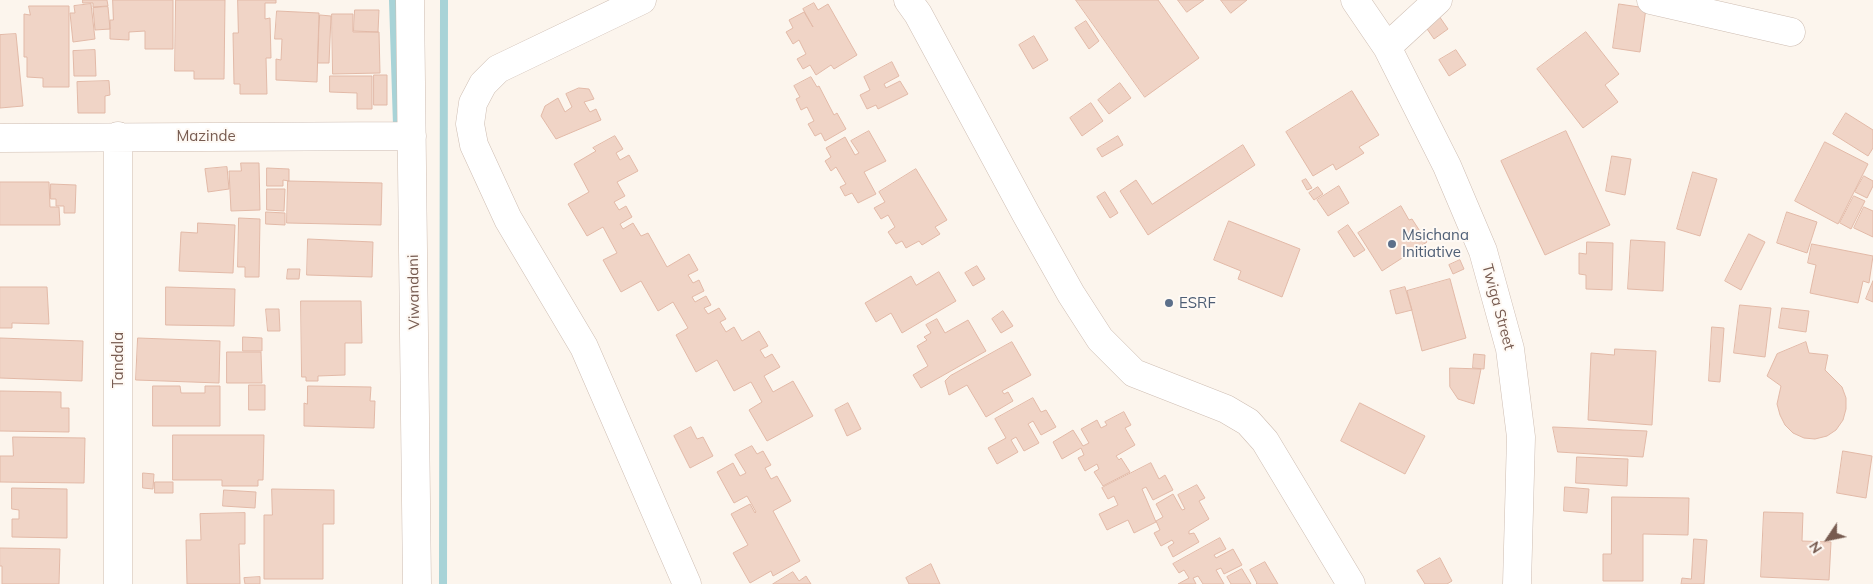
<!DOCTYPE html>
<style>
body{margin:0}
#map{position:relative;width:1873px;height:584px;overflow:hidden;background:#fcf5ed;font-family:Mulish,sans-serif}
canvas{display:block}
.north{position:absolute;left:1803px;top:514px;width:50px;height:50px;-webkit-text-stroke:4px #fef9f4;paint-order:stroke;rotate:236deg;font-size:14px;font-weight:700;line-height:20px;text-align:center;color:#775b50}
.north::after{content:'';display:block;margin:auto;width:18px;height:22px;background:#775b50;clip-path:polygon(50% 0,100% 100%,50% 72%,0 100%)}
</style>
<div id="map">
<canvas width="1873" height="584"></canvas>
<div class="north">N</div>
</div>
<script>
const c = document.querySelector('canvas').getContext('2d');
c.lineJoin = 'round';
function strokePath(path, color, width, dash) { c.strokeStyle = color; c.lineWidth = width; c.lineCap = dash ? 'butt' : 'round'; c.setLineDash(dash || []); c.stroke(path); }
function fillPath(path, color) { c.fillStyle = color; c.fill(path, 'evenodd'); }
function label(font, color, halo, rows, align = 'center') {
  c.font = font + ' Mulish,sans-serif'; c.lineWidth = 4; c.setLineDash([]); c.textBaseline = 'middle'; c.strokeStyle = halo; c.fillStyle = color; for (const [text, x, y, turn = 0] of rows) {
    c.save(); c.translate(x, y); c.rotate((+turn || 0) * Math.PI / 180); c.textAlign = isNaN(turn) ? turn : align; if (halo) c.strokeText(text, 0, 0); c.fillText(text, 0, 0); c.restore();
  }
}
const stream = new Path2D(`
 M393,0L397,125
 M443,584L444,0`);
const building = new Path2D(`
 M83,0H107L108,6L93,7V3H83Z
 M113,0H173V49H145V31L129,32V40L110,39V20H113Z
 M176,0H225L224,79H194V71H175Z
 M238,0H276V3H265V19L270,18L271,58H266L267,94H240V84H234L233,33H238Z
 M1076,0H1158L1199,58L1145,97Z
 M1178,0H1204L1187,12Z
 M1221,0H1247L1231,13Z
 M814,3L818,10L828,4L857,55L834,69L831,65L816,75L810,65L803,69L797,59L806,54L799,40L793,44L786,32L793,28L789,20L804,12L813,27L803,9Z
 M91,4L95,39L73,42L70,13H75L74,6Z
 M1619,4L1646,8L1640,52L1613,48Z
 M29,6H69V87H43V78L27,77V57H24V14L30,15Z
 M108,7L110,29L95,30L93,8Z
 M355,10H379L378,32L354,31Z
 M277,11L319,13L317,82L276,80V59L281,60L282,39H275Z
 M1437,13L1448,29L1434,39L1423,23Z
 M332,14H353V32H379L380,73L333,74Z
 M320,15L331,16L329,63H318Z
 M1086,21L1099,41L1089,49L1075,28Z
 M1586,32L1619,74L1605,85L1618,102L1583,128L1537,69Z
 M16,34L23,106L0,108V35Z
 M1034,36L1048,60L1033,69L1019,45Z
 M95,50L96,76H74L73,51Z
 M1456,50L1466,65L1449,76L1439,60Z
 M892,62L899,76L884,84L886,88L900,81L908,94L878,109L876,105L867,109L860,95L870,90L864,77Z
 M374,75H387V105H374Z
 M330,76H372V109H357V93L330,92Z
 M811,77L817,87L819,86L834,115L837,113L846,129L825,141L821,133L815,136L808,124L814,121L807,107L801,110L796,99L800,97L794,86Z
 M109,81L110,95L105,96V113H78L77,82Z
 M1120,83L1131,98L1109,114L1098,100Z
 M579,88L589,89L594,99L584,102L590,112L596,109L601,120L556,139L541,116L545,106L558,98L565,112L572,107L566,94Z
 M1352,91L1379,135L1359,147L1364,153L1336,170L1333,164L1313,176L1286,132Z
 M1091,103L1103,121L1082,136L1070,118Z
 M1846,113L1873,130V148L1868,156L1833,134Z
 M869,131L886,161L864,172L876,194L858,203L852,193L845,196L840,187L846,184L836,167L831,171L825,161L831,157L826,148L845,137L855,155L859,153L851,141Z
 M1566,131L1610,225L1545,255L1501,161Z
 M615,136L623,149L616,153L620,160L629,155L638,171L617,182L625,196L614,202L619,210L626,206L632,217L620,224L623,229L633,223L641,236L648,233L667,267L689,254L698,270L688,275L693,283L699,280L704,291L692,297L695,302L706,296L711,305L704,308L708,314L719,308L726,319L720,322L726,332L734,327L742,341L759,331L768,346L760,350L765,358L772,354L780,367L764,376L773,392L793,381L813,416L767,441L749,410L762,402L751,382L734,391L717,360L696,372L676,335L688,328L673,302L658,311L641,281L621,292L603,260L617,253L603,227L587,236L568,204L589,192L574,164L596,151L593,148Z
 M1118,136L1123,145L1102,157L1097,149Z
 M1825,142L1868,164L1838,224L1795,201Z
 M1243,145L1255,165L1148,235L1120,191L1136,180L1152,204Z
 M1612,156L1631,159L1625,195L1606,191Z
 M241,163H259L260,210L231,211L229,171H241Z
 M227,167L229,189L208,192L205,169Z
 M267,168L289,169V181L283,180V186H267Z
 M916,169L947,220L935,227L940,234L922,245L919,241L906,248L902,241L896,244L888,232L895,227L888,215L881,219L874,208L885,202L879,192Z
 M1693,172L1717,179L1700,236L1677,229Z
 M1864,176L1873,181V186L1867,198L1855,192Z
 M1306,179L1312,188L1307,190L1302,181Z
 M288,181L382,183L381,225L287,223Z
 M0,182H49L50,207H59L60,225H0Z
 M51,184L76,185L75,213H64V206H56V199H51Z
 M1339,186L1349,203L1328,216L1317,200Z
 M1318,187L1323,194L1314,200L1309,193Z
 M267,189H285L284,211L267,210Z
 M1105,192L1118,213L1110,218L1097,197Z
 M1854,196L1865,201L1851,229L1840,223Z
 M1401,206L1409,220L1412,219L1427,242L1382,271L1358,233Z
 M1864,207L1873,211V237L1854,228Z
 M266,212L285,213V225L266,224Z
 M1787,212L1817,222L1807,253L1777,243Z
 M239,218L260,219L259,277H245V267H238Z
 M1229,221L1300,249L1282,297L1238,279L1241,271L1214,260Z
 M198,223L235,225L233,273L179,271L181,232L197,233Z
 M1348,225L1365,250L1354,257L1338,232Z
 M1749,234L1765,242L1741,290L1725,281Z
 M308,239L373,242L372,277L307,275Z
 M1631,240L1665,242L1663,291L1628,289Z
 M1587,242L1613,243L1612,290L1586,289V275L1579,274V253L1586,254Z
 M1812,244L1873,256L1869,283L1863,281L1858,303L1810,293L1816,265L1808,263Z
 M1460,260L1464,269L1453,274L1449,265Z
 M977,266L985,279L973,286L965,273Z
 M288,269H300L299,279H287Z
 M939,272L956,301L902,333L891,313L876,322L865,303L911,276L916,285Z
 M1450,279L1466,338L1422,351L1407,291Z
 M1873,281V302L1866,299Z
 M0,287H47L49,324L12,323V328H0Z
 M166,287L235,289L234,326L166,325Z
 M1405,287L1412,310L1396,314L1390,291Z
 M301,301H361L362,343H345V375L318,376V381H306V377H302Z
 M1740,305L1771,308L1765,357L1734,353Z
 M1782,308L1809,311L1806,332L1779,328Z
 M266,309H279L280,331H268Z
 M1003,311L1013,326L1001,333L992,319Z
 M937,319L945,333L968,320L986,351L921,388L913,375L928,366L917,346L927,340L924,337L931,333L926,325Z
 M1712,327L1724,328L1720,382L1709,381Z
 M243,337L262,338V351H243Z
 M0,338L83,341L82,381L0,378Z
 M138,338L220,341L219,383L136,380Z
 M1012,342L1031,375L1002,391L1004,394L1008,392L1013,401L986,417L967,385L949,395L945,381L950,376Z
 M1806,342L1809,353L1828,355L1825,370L1842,387L1846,398V409L1843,420L1836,430L1827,436L1815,439L1804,438L1793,433L1785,425L1780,415L1777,404L1781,386L1767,376L1777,354Z
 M1615,349L1656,351L1652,425L1588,420L1591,353L1614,355Z
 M227,352H261L262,383H227Z
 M1474,354L1485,355L1484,369L1473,368Z
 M1450,368L1481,369L1474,404L1458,399L1450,387Z
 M249,385H265V410H249Z
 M153,386H180L181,393H205V386H220V426H153Z
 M308,386L371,387L370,401H375L374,428L304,426V403L307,404Z
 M0,391L61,392V408H69V432L0,431Z
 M1033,398L1041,412L1046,410L1056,427L1041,435L1033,421L1028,424L1039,443L1024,451L1016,437L1011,440L1018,452L997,464L988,448L1006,438L995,419Z
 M848,403L861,429L847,436L835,410Z
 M1360,403L1425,436L1405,474L1341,441Z
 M1124,412L1131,425L1125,428L1135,445L1116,456L1119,460L1121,458L1130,472L1103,486L1094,472L1099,469L1097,464L1085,471L1078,458L1084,455L1081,448L1062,459L1053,442L1073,430L1083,446L1089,443L1081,429L1097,420L1101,428L1107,425L1105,422Z
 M691,427L697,439L703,437L713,456L690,468L674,436Z
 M1553,427L1647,431L1643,457L1558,452Z
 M173,435H264L263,480H258V486H222V480H173Z
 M13,437L85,438L84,483L0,482V456H13Z
 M752,446L757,454L763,451L771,465L765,468L771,479L777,476L791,501L773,511L800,561L773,576L771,571L750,583L733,553L748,545L731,514L750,504L755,513L756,512L747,496L734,503L717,472L733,463L740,476L746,473L735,455Z
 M1843,451L1872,456L1866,498L1837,493Z
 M1577,457L1628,459L1627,486L1576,483Z
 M1151,463L1159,479L1165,475L1173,490L1153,500L1146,487L1142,489L1156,522L1134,533L1128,520L1107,530L1099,514L1118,505L1114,496L1108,499L1102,488Z
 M143,473L154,474L153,489L143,488Z
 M155,482H173V493H155Z
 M1197,485L1205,498L1199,501L1209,519L1189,531V534L1194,533L1199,542L1173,557L1168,547L1174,543L1172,540L1161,546L1154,533L1160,530L1156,521L1163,517L1156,504L1173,494L1182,510L1185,509L1178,495Z
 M1565,487L1589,489L1587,513L1564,511Z
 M12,488L67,489V538L12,537V519H19V510L12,509Z
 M272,489L334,490V524H323V579H264V515H272Z
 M224,490L256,492L255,508L223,506Z
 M1612,497L1689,498L1688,535L1643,534V581H1603V554H1611Z
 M1764,512L1803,513L1802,541L1831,542L1829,580L1761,577Z
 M245,513V544H239L240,584H187L186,540H201L200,514Z
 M1220,538L1226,549L1214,555L1216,558L1233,549L1242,565L1224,574L1221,568L1216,570L1224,584H1203L1198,576L1193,578L1196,584H1178L1189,578L1184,570L1179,573L1173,564Z
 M1694,539L1707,540L1704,584H1681L1682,578L1691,579Z
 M0,548L60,549L59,584H2V566H0Z
 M1440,558L1452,581L1447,584H1425L1417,571Z
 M1265,562L1278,584H1256L1257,583L1250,570Z
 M931,564L940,584H909L906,578Z
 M1242,569L1251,584H1231L1227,577Z
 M793,572L799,581L806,576L811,584H773Z
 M260,577V584H245L244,578Z`);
const minor = new Path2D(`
 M410,0L417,584
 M642,0L498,69L483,84L473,103L470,124L474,145L508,219L584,347L687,584
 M908,0L918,14L1026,214L1071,294L1100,339L1134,373L1226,409L1248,422L1265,441L1351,584
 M1355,0L1387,47L1447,166L1483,251L1510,349L1521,437L1517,584
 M1651,0L1791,32
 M1387,47L1438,0
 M118,136V584
 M0,138L412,136`);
const markers = [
 [1392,244,5,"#5c6f8a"],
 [1169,303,5,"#5c6f8a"]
];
const streetNames = [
 ["Mazinde",206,136],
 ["Viwandani",414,292,-91],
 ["Twiga Street",1498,307,75],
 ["Tandala",118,360,-90]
];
const serviceNames = [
 ["Msichana",1402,235],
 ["Initiative",1402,252],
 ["ESRF",1179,303]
];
strokePath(stream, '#a8d3d7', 8);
fillPath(building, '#f0d4c6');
strokePath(building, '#e2b9a7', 1);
strokePath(minor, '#cebdb2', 29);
strokePath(minor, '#fff', 28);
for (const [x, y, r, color] of markers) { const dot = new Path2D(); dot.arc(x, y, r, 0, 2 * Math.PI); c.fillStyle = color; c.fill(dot); strokePath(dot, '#fef9f4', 2); }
label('15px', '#775b50', '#fef9f4', streetNames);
label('15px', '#4e5e75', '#fef9f4', serviceNames, 'left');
</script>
